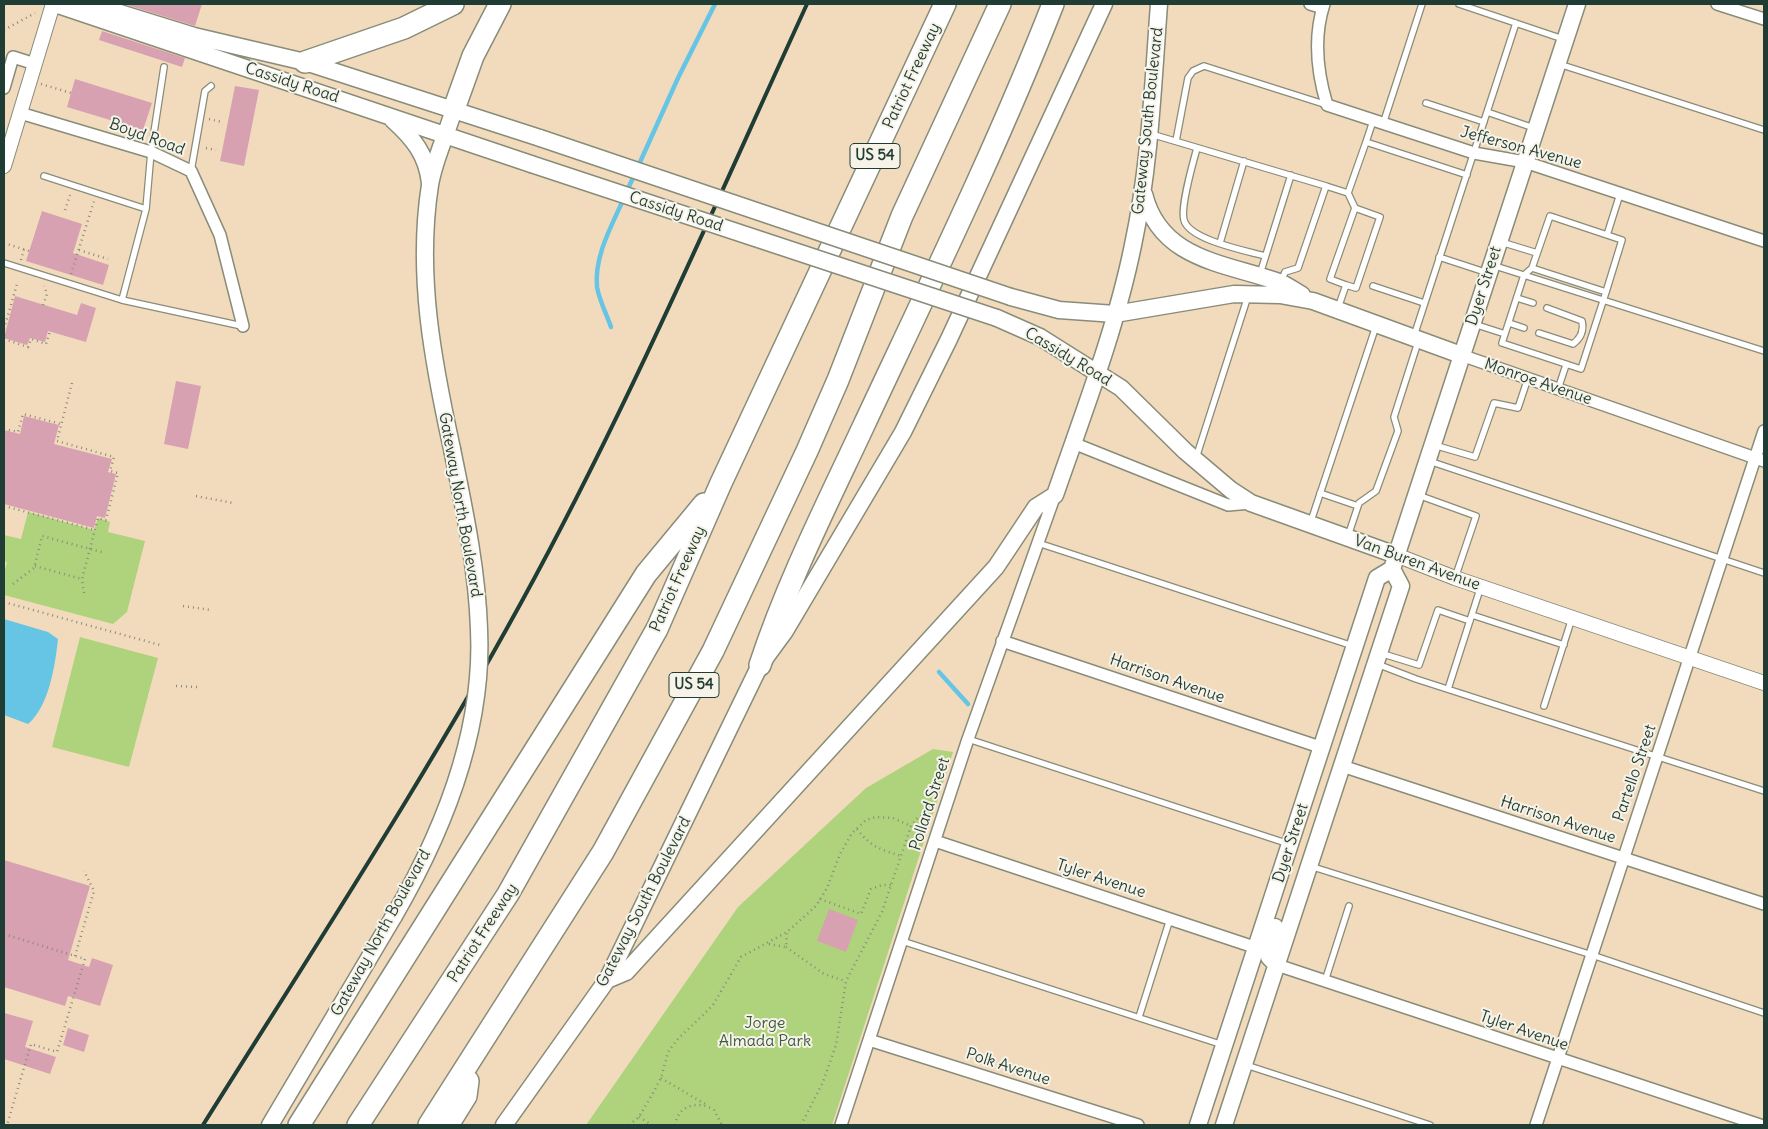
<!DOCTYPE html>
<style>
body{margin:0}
#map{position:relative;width:1768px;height:1129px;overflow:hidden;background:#f2dbbd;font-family:Delius,sans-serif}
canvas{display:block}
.frame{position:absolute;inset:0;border:5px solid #1f3d34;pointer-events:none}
</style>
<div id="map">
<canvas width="1768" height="1129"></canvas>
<div class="frame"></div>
</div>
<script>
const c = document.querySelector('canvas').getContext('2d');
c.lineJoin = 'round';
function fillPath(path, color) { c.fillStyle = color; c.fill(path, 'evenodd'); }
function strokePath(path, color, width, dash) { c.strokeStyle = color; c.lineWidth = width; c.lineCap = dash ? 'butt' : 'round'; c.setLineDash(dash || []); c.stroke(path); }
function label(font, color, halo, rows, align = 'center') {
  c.font = font + ' Delius,sans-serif'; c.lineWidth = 4; c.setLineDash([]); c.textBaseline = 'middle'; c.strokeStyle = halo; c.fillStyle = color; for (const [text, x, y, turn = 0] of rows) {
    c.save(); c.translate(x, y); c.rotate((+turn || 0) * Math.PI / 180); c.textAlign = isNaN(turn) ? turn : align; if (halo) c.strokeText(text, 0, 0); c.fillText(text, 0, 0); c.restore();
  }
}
const green = new Path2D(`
 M28,512L94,530L98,518L110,522L108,532L145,541L127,612L113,624L4,595V573L7,562L4,561V535L21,539Z
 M80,637L158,658L129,767L52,747Z
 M933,749L953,752L832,1125H586L738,907L866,788Z`);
const water = new Path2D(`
 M4,619L48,632L58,639C55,666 49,706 28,724L4,715Z`);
const stream = new Path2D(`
 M627,191L678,78L715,4
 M611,327C607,315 599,300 597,287C594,256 612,225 624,198
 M939,672L968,704`);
const building = new Path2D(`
 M124,4H202L195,26Z
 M102,31L185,58L182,67L99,40Z
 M75,79L152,103L143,130L67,107Z
 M235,86L259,90L244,166L220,161Z
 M42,211L82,224L73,253L109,265L103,285L26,261Z
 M15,296L77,315L81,303L96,308L86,342L48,331L45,342L30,338L27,345L4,338Z
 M176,381L201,386L188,449L164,444Z
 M24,416L59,425L54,444L112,459L108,472L116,474L105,518L97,516L94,528L4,504V430L20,434Z
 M4,860L90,886L68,960L89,967L92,958L113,965L100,1006L68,996L65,1006L4,987Z
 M829,909L858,920L846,952L817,941Z
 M4,1013L33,1021L25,1047L56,1057L50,1074L4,1059Z
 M68,1028L89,1035L84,1052L63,1045Z`);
const path = new Path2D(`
 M4,30L35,13
 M41,84L71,93
 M209,119L222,122
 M206,148L216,150
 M65,210L70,195
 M4,243L29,251
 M79,250L108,259
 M21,260L24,249
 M71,274L94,201
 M43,305L47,294L44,286
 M4,329L17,284
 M4,339L28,347L31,339L46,344L50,331
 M72,383L57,441L114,457L110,471L118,473L106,520
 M4,429L18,432L23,414L61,424
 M196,496L233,503
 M4,506L95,530
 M35,566L82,579
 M13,584L34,568L42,536L105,553
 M84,593L82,579L98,518L110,522
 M4,602L160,645
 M183,606L211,610
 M176,686L197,687
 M857,829C871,847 879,849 901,856
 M820,899L861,914L871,889L882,885H892
 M4,934L85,959L57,1052L31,1044L7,1125
 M769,944L786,947L787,932
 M786,947L824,974L845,981
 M75,956L94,891L84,871
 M661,1078L705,1104
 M639,1117L652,1125
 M629,1125L639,1117L653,1093L661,1078L668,1052L677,1040L713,1005L741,957L787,932L816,906L827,888L840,854L852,833L866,820L876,817L893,818L911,826
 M675,1125C678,1105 698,1100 714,1110L722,1125
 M801,1125L823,1082L836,1045L846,981L882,912L911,826L919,816H930`);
const service = new Path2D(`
 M1459,4L1563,39
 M1559,64L1764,130
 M1426,103L1484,122
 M1487,112L1534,128
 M1383,124L1422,4
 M1151,134L1326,186
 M1176,141L1188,78L1193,71L1204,66L1327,105
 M1366,142L1373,121
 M1197,148C1193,163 1180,207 1184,220C1189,240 1247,251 1265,256
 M191,171L205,91L211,86
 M44,176L146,209L151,152L164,67
 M1607,235L1620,194
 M1501,242L1537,253
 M1220,243L1244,161
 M1439,257L1488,273
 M4,263L122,300L146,209
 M1492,265L1764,351
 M1532,268L1606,292L1622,240L1550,216L1532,268L1524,275L1502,343L1581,369L1606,292
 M1260,274L1291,175
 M1281,282L1285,272L1298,268L1326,186L1348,193L1366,142L1467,175
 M1346,285L1356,288L1380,217L1355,208
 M1373,286L1424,303
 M1517,298L1533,303
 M122,300L242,326
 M1338,308L1346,285L1330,279L1355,208L1348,193
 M1509,323L1524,328
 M1474,324L1505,334
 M1539,333L1573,344C1581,338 1584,330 1582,321L1547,308
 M1414,336L1516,23
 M1558,389L1566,365
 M1434,445L1475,457L1494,403L1518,408L1528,378
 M1196,458L1248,296
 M1429,461L1764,573
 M1320,493L1358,506
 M1418,495L1476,516L1455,578
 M1310,524L1376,326
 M1348,536L1359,503L1376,491L1398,431L1394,417L1418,342
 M1038,543L1353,646
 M1472,615L1564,645
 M1380,653L1419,665L1438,610L1470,621
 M1377,664L1416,679L1764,791
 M1448,689L1481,586
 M1544,706L1572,618
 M968,739L1289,844
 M1310,866L1592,955L1764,1013
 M902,941L1223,1045
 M1325,981L1349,906
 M1139,1017L1170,919
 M1246,1065L1430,1125`);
const minor = new Path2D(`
 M1310,4L1323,8
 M1324,4C1313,38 1317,72 1327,105L1474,153L1525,162L1764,241
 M1717,4L1764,19
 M4,88L13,57L35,64
 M20,113L151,152L191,171L220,235L243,326
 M1461,355L1764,461
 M1073,443L1228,505L1251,503
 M1002,641L1323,748
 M1342,766L1764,904
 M935,841L1257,948
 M1277,965L1760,1125
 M869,1040L1138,1125
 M841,1125L968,739L1055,495
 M1536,1125L1764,431`);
const tertiary = new Path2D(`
 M4,166L53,4
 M1396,555L1455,578L1764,683`);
const secondary = new Path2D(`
 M55,4L531,164
 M86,7L110,10L194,36L305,62L540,138
 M393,120C413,138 427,155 430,183
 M1144,194C1160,260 1225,263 1279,282C1287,285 1295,291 1302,295
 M1011,297L1059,310L1115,314L1234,294L1280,295L1313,301L1461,355
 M997,318L1040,337L1121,388L1185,451L1231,490L1251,503L1396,555
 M452,449C433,362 416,274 430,185C434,160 447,134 454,109
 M1275,927L1269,946V957L1277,965
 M607,980L626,972L996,567L1036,507L1055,495C1083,414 1116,329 1133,245C1150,166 1153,84 1159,4
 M270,1125L394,916
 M504,1125L607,980L760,665L785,631L903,432L949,339L1104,4
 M1198,1125L1377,578L1392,569L1577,4
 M1224,1125L1401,586L1392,569`);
const motorway = new Path2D(`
 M305,62L404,28L453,4
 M454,109L473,56L500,4
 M760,665C787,583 827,504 864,425C929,286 997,147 1053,4
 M299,1125L646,574L704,504
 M358,1125L508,894L657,629L721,483L945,4
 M429,1125L603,852L713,651L807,451L838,380L902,216L1000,4
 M448,1125L466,1096L468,1081`);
const rail = new Path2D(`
 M203,1125C316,945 434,765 535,577C635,391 719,196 807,4`);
const secondaryBridge = new Path2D(`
 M540,138L1011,297
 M531,164L997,318
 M394,916C444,830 484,730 479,629C477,568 464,508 452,449`);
const shields = [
 [875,156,50],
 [694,685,50]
];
const shieldNames = [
 ["US 54",875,156],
 ["US 54",694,685]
];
const streetNames = [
 ["Patriot Freeway",912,76,-65],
 ["Cassidy Road",292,83,18],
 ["Gateway South Boulevard",1148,121,-84],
 ["Boyd Road",147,137,20],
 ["Jefferson Avenue",1521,148,15],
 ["Cassidy Road",676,212,18],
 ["Dyer Street",1484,286,-72],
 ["Cassidy Road",1068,357,31],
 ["Monroe Avenue",1538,382,19],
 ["Gateway North Boulevard",460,505,80],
 ["Van Buren Avenue",1417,563,20],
 ["Patriot Freeway",678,579,-66],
 ["Harrison Avenue",1167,679,19],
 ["Partello Street",1635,773,-71],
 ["Pollard Street",930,804,-72],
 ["Harrison Avenue",1558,820,18],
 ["Dyer Street",1291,843,-72],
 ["Tyler Avenue",1101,879,18],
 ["Gateway South Boulevard",644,902,-63],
 ["Gateway North Boulevard",381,933,-61],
 ["Patriot Freeway",483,933,-57],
 ["Tyler Avenue",1524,1031,19],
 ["Polk Avenue",1008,1067,18]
];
const parkNames = [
 ["Jorge",765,1023],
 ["Almada Park",765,1041]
];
fillPath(green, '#afd37c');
fillPath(water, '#66c5e4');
strokePath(stream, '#66c5e4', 4.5);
fillPath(building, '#d7a1b1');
strokePath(service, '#888c78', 8);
strokePath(minor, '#888c78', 14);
strokePath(tertiary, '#888c78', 16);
strokePath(secondary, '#888c78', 19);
strokePath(motorway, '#888c78', 24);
strokePath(path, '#888c78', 2.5, [1, 4]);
strokePath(service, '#fff', 5.5);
strokePath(minor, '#fff', 11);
strokePath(tertiary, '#fff', 14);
strokePath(secondary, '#fff', 16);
strokePath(motorway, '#fff', 21);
strokePath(rail, '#1f3d34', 4);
strokePath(secondaryBridge, '#888c78', 19, []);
strokePath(secondaryBridge, '#fff', 16);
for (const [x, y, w] of shields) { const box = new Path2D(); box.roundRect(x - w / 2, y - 12.5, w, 25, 4); c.fillStyle = '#f7f3e8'; c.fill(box); strokePath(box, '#1f3d34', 1); }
label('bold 15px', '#1f3d34', null, shieldNames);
label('16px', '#1f3d34', '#f7f3e8', streetNames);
label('16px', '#3c5b42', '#f7f3e8', parkNames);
</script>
